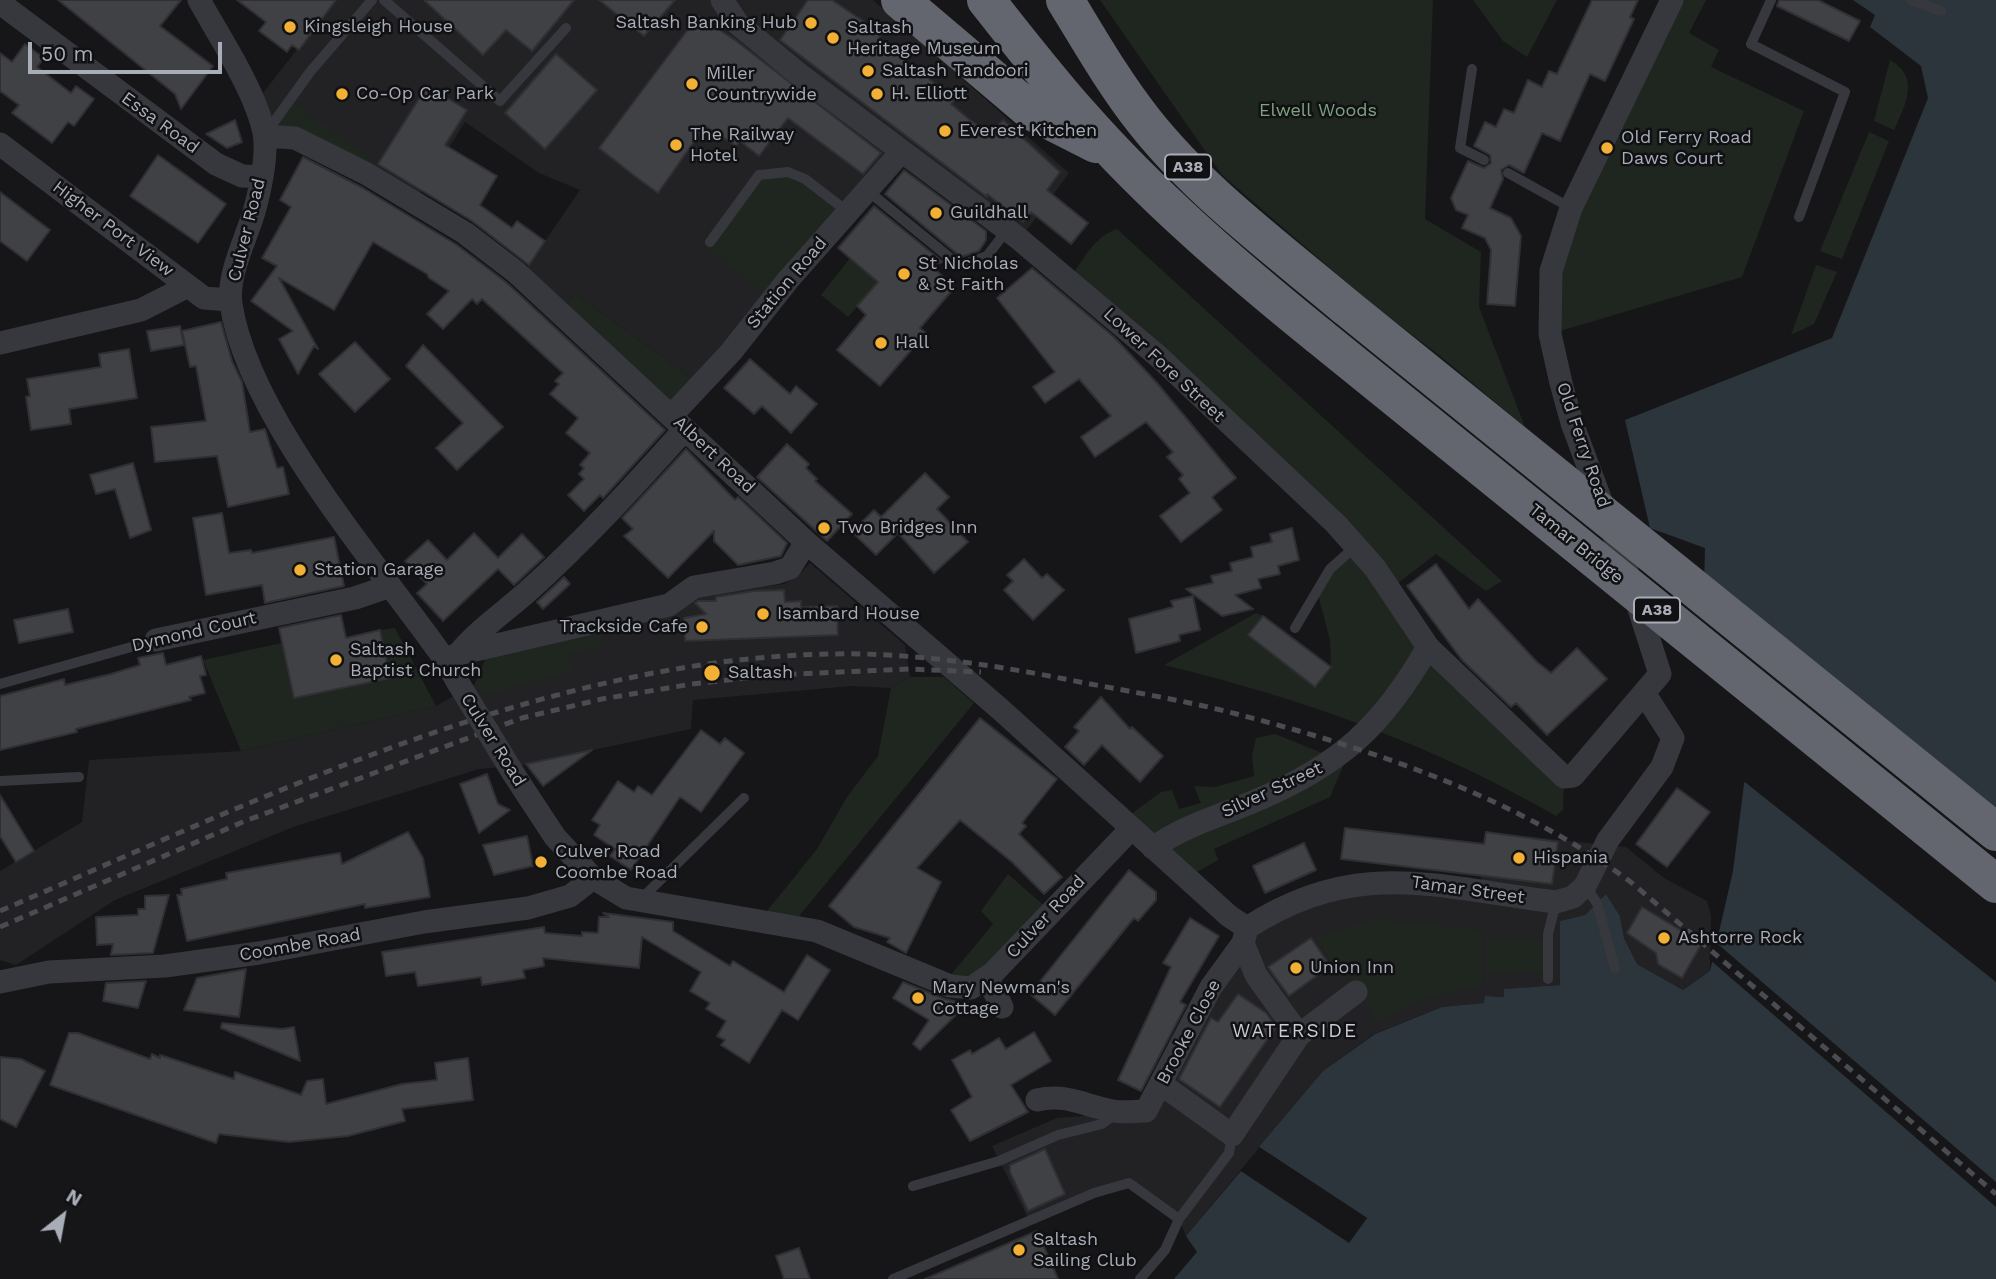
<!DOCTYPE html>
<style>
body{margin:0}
#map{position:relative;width:1996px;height:1279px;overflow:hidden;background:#161618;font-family:"Work Sans",sans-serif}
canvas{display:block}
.north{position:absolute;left:28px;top:1181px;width:70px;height:70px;-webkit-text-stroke:5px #111113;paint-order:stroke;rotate:31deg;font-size:19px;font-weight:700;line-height:28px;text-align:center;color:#a8adb8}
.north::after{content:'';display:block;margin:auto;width:24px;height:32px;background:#a8adb8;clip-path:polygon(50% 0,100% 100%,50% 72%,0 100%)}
.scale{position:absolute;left:28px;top:42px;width:194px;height:32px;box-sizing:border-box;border:4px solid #a8adb8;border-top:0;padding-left:9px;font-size:21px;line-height:24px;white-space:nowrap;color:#a8adb8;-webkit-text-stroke:5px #111113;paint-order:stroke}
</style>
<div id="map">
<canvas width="1996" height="1279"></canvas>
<div class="north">N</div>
<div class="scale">50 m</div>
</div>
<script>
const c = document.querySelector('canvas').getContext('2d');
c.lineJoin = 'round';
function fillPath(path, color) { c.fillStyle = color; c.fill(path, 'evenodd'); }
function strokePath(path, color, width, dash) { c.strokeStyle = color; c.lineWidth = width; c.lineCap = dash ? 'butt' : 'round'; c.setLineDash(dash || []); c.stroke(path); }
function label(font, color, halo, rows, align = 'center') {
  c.font = font + ' "Work Sans",sans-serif'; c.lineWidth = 5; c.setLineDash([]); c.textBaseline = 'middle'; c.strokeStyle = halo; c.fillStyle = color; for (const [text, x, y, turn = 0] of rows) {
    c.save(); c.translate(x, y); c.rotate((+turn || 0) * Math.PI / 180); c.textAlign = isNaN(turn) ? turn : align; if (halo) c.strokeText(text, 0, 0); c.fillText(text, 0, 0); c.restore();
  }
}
const built = new Path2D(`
 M336,0H873L1069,173L1030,226L1018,238L902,151L701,385L576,294L560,311L521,276L580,190L539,173L465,122L414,203L295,138L255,103Z
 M810,563L905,645L910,677L891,688L852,686L693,700L691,729L523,765L479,769L296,826L115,900L16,965L0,960V871L82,822L89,760L241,751L436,706L475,684L487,655L696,596L784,584L800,574Z
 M1486,832L1626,847L1664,878L1707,901L1711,916L1710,971L1683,990L1637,964L1624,938L1620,916L1606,894L1585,915L1560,921V985L1505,989V997L1485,996V1003L1442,1007L1374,1034L1323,1071L1186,1236L1179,1219L1129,1183L1029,1220L992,1146L1057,1118L1146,1111L1259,920L1340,888L1485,890L1480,874Z`);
const green = new Path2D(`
 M1100,0H1433L1425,219L1481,252L1479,307L1525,427L1439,355L1374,306L1222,175Z
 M1473,0H1557L1527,57L1503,41Z
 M1673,0H1706L1689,33L1719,50L1711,67L1804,111L1742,277L1550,334L1551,275Z
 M1890,60C1921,77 1905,106 1894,130L1874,121Z
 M289,99L370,157L362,171L265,136Z
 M1869,132L1889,141L1842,259L1820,251Z
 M788,172L848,212L772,300L706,248L759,175Z
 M1117,229L1502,581L1486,591L1436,554L1390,589L1564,777L1563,810L1556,816C1431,744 1304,699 1164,665L1256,613L1263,616L1248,636L1316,686L1331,667L1330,640L1317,591L1356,546L1071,277C1084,258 1095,236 1117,229Z
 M850,258L878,282L848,317L821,295Z
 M1816,265L1837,272L1814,324L1791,335Z
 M576,294L701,385L672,415L560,311Z
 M395,628L436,706L241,751L203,660L282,643L294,698L390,678L380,630Z
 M598,628L604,646L569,653L572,671L483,696L475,684L487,655Z
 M910,677H944L974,703L791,926L759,921L817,849L847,797L878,756L891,688Z
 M1275,734L1337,759L1352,745L1330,797L1214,849L1218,860L1187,878L1122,821L1161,792L1172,790L1179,809L1201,803L1194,786L1215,787L1254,776L1252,756L1256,738Z
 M1008,874L1050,911L993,973L944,983L993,924L981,911Z
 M1376,919L1483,930L1482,986L1434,996L1377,1021L1342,968H1337L1316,937Z
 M1487,937L1543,941L1544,972L1487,973Z`);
const water = new Path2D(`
 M1853,0H1996V1279H1174L1197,1252L1186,1236L1241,1171L1349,1242L1367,1218L1259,1147L1323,1071L1375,1034L1442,1007L1484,1003L1485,996L1504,997V989L1560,985V921L1585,915L1606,894L1620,916L1624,938L1637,964L1683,990L1710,971L1733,871L1744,784L1765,707L1704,589L1705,548L1650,528L1625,420L1832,338L1928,98L1921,66L1870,27L1875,15Z`);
const pier = new Path2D(`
 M1704,596L1996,832V982L1741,779L1761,707Z
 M1713,940L1996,1182V1207L1709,959Z
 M1259,1147L1367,1218L1349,1243L1241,1171L1243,1168L1348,1238L1362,1219L1257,1150Z`);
const building = new Path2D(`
 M58,0H181L160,26L213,66L181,109L175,94Z
 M237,0H336L299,50L292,45L287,52L259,31L266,22Z
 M424,0H574L532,51L506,30L483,55Z
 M599,0H675L644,36Z
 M808,0H832L882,34L878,39L955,99L951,104L970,120L990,135L1003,120L1060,172L1047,190L1088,223L1071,244L1031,212L1023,222L987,194V197L780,40Z
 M1592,0H1638L1630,17L1634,19L1605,81L1590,74L1560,141L1542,133L1524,173L1509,165L1501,170L1503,179L1490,208L1511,218L1521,236L1515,306L1487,304L1491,250L1485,238L1462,228L1468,215L1456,210L1451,198L1468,161L1484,168L1491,163L1490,155L1474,146L1485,122L1496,127L1504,109L1514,113L1528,80L1542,87L1549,71L1557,74Z
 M1779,0H1818L1860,21L1849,41L1777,6Z
 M698,16L735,40L881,153L863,174L788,118L759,156L740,141L736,146L705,126L658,193L636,177L599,148Z
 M25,44L44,58L37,67L71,93L76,86L94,99L74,126L68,122L52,143L12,113L19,105L0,91V53L12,62Z
 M556,54L597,90L545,149L505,113Z
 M427,86L467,110L445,145L497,176L480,205L512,228L517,221L545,241L529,265L472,221L378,164Z
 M235,120L242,142L227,148L206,134Z
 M158,155L226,204L198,243L130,196Z
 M303,157L363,188L457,245L507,283L665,430L603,498L600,495L584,511L568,495L584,479L579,474L584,468L580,465L590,453L566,433L578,418L550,394L559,384L555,381L563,373L482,299L477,304L472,299L443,329L427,314L449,291L429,278L427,274L373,242L334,310L279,278L318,349L314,346L298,374L279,339L293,331L251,301L277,266L262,258L291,207L280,200Z
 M904,170L986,231V240L979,251L961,257L885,194Z
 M0,192L50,230L27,261L0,241Z
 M874,206L943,262L930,265L955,287L920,328L926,333L880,386L837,350L866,315L857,306L878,282L838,248Z
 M1032,268L1114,337L1157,383L1236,478L1212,497L1222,510L1181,542L1160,516L1190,493L1179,479L1183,475L1167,457L1173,452L1146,422L1095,457L1081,437L1111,416L1079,379L1045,403L1033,387L1055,372L997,298Z
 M221,322L232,361L242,382L250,432L265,429L277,468L283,467L289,494L228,507L217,456L155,462L151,427L206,421L196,366L190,367L182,331Z
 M180,326L184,345L151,351L147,331Z
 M355,342L390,379L355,412L319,374Z
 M423,345L503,427L457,470L436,448L463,423L406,366Z
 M129,349L137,398L69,409L71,424L31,430L26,397L30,396L27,379L101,367L99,354Z
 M750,359L790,394L796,386L817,404L791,433L762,406L754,414L724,388Z
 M787,444L809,464L806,468L817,479L815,481L852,514L827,541L757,477Z
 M686,449L735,500L738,497L787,543L781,556L738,565L714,541V531L668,578L624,536L633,529L622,518Z
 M133,463L151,530L130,538L115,489L96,494L90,475Z
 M925,473L949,497L937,509L968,542L934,573L898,533L876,555L852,532L874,510L881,517Z
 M222,513L229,553L251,550L252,553L334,537L344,586L265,603L262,585L206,595L193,518Z
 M1292,528L1299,560L1278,566L1280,574L1258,579L1261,588L1235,595L1253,609L1222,616L1186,589L1213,583L1211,576L1232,571L1230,563L1253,557L1251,547L1272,542L1270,534Z
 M474,533L498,558L522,534L544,557L514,585L498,569L443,621L417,593L427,584L405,561L428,540L447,560Z
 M1024,559L1042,578L1047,574L1064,590L1033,620L1004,590L1013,581L1007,575Z
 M1436,564L1469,609L1478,599L1537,662L1551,673L1577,648L1607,679L1547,735L1516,703L1511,707L1462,660L1407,586Z
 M564,577L570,584L543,609L537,602Z
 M784,590L785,602L801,601V607L837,606L838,635L685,641L684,618L706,614L695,603L698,601H716V597L754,591Z
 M1193,596L1200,630L1179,635L1180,641L1136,653L1129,619L1173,607L1171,601Z
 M68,609L73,632L19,643L14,620Z
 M341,615L346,638L380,630L390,678L294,698L279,628Z
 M1263,616L1331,667L1315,687L1248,635Z
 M163,653L166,665L201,656L206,675L200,676L205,693L189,697L191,700L76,729L77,732L0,750V696L64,679L65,685L111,674L140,665L138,658Z
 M1101,697L1130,729L1132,727L1163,756L1140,782L1102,745L1084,765L1065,747L1079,731L1074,727Z
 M980,718L1057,779L1022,823L1026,826L1019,834L1062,877L1044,894L1012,862L960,820L917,868L941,882L906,953L887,942L890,938L854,927L829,906Z
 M701,730L720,744L725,738L744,753L701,812L680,797L631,870L610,856L615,849L594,835L600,825L592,820L618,781L634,792L638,786L652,795Z
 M592,750L543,786L526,764Z
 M487,774L498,804L510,810L479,833L460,784Z
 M1677,788L1710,812L1667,867L1636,844Z
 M0,795L34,851L16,862L0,836Z
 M1345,828L1484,844L1486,832L1558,842L1552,884L1341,859Z
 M408,832L423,858L430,897L365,908V904L187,941L177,895H182L181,889L227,879L226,873L315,857L340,853L342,864Z
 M527,836L533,866L494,875L483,845Z
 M1304,843L1316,870L1265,893L1253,866Z
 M1129,870L1156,892V900L1138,921L1134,918L1055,1015L1030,994Z
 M169,895L153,953L111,955L113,944L97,945L96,917L138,915V909H145V896Z
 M1642,907L1702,943L1682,978L1658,964L1656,953L1627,933Z
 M603,913L673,922V931L730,966L733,961L784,992L807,955L830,970L798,1020L782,1010L749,1063L721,1045L725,1040L717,1036L726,1021L706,1009L710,1003L690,991L701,972L642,937L639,968L543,958L544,966L523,970L525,978L482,985L481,977L418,986L415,972L386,976L382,952L544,927L545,933L582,936V932L598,933L599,917H609Z
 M1190,918L1219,936L1180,1002L1186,1005L1141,1091L1118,1080L1171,967L1163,963Z
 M1311,938L1330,966L1289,996L1268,967Z
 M246,969L239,1017L184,1010L197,978Z
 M146,981L138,1008L103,1001L106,983Z
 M903,982L945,999L967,1004L920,1050L913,1044L929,1020L893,998Z
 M1238,994L1266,1013L1276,1027L1220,1107L1179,1079L1211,1018L1218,1022Z
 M222,1023L282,1029L294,1027L300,1061L221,1028Z
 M1034,1032L1051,1061L1011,1085L1028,1112L970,1141L951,1110L972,1097L952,1060L970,1050L972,1054L999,1038L1006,1049Z
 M69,1033H78L150,1059L152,1054L160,1058V1055L234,1079L235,1072L301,1095L307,1081L323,1079L326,1104L402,1084L437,1080L435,1063L468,1058L473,1100L402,1109L405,1121L348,1136L289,1142L219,1134L216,1143L50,1085Z
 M0,1057L21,1059L45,1071L16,1127L0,1119Z
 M1045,1149L1065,1194L1028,1211L1010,1172V1165Z
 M1037,1231L1058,1279H925Z
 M799,1248L810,1279H784L776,1256Z`);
const lane = new Path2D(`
 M384,0L500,101L566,28
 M1771,0L1751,44L1845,92L1799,217
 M1911,0L1941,11
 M1472,69L1460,148L1484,160
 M266,133L310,72L372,0
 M1508,173L1571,208
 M868,191L960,266L987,256L1007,230
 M710,242L759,175L788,172L805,179L848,212
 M1295,628L1330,569L1356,546
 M0,684L156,640
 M0,781L79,777
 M1585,886L1597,903L1615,968
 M641,899L744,798
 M1548,979V934L1556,902
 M913,1186L999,1161L1058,1135L1102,1124L1115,1114
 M893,1279L1094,1193L1129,1183L1179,1219L1229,1153L1232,1135
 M1140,1279L1165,1250L1179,1219`);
const street = new Path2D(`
 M199,0C220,38 256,92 264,133C268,156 260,190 254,212C246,239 227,275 231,304C248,417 379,566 445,660L457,681
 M722,0L738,24L800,75L1018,238L1159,357L1336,524L1375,568L1428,647L1564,777L1573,776L1660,674L1625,565L1572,423L1561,383L1550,334L1551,271L1571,208L1672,0
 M0,3L216,164L242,176L261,177
 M265,136L295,138L367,174L465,233L516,272L806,542L1000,709L1229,916L1247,928
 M0,144L204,298L230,300
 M0,343L141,310L188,286
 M672,415L731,352L788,280L902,151
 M156,640L355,598L390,586
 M458,654C478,630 503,613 527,592C583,542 635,485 685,429
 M445,660L458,654L669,605L694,587L775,573L790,568L806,542
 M513,773L555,837L593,878L626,898L817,931L950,986L971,988L993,973L1131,829
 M1153,848C1185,825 1220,816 1255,801C1340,765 1382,727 1428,647
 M1247,928C1357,856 1438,888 1556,902L1573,897L1585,886L1608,840L1662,767L1673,738L1644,693
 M1243,943L1256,975L1299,1035
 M987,977L1002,1007
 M0,982L49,972L165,966L259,953L424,922L528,908L570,896L593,878
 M1161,1084L1232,1135L1299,1035L1356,992
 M1037,1100C1066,1093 1085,1106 1113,1111C1124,1113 1136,1111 1146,1111L1211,987L1243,943L1247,928`);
const highway = new Path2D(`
 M900,0L1031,111L1096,144
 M986,0C1017,39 1047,78 1080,115C1151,196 1235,268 1319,336
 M1065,0C1090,41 1114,83 1144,121C1200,192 1276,248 1345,306`);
const rail = new Path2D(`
 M0,911C266,796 568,648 863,654C938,656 1011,668 1085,683C1133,692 1181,700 1229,712C1369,748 1515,796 1632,883L1996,1194
 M0,927L245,821L522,718L602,699L692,684L773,675L909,669L981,672`);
const streetBridge = new Path2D(`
 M457,681L513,773`);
const highwayBridge = new Path2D(`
 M1345,306L1996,832
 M1319,336L1996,884`);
const markers = [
 [811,23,7,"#f2b134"],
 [290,27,7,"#f2b134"],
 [833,38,7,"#f2b134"],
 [868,71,7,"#f2b134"],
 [692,84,7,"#f2b134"],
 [342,94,7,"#f2b134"],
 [877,94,7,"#f2b134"],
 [945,131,7,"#f2b134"],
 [676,145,7,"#f2b134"],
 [1607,148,7,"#f2b134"],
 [936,213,7,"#f2b134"],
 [904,274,7,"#f2b134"],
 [881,343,7,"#f2b134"],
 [824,528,7,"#f2b134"],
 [300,570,7,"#f2b134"],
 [763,614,7,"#f2b134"],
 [702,627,7,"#f2b134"],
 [336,660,7,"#f2b134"],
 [712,673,9,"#f2b134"],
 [1519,858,7,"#f2b134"],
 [541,862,7,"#f2b134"],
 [1664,938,7,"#f2b134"],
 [1296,968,7,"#f2b134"],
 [918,998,7,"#f2b134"],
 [1019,1250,7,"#f2b134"]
];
const shields = [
 [1188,167,46],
 [1657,610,46]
];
const shieldNames = [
 ["A38",1188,167],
 ["A38",1657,610]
];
const poiNames = [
 ["Saltash Banking Hub",797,23,"right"],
 ["Kingsleigh House",304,27],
 ["Saltash",847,28],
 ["Heritage Museum",847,49],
 ["Saltash Tandoori",882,71],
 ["Miller",706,74],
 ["Countrywide",706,95],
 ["Co-Op Car Park",356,94],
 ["H. Elliott",891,94],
 ["Everest Kitchen",959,131],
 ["The Railway",690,135],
 ["Hotel",690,156],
 ["Old Ferry Road",1621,138],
 ["Daws Court",1621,159],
 ["Guildhall",950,213],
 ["St Nicholas",918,264],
 ["& St Faith",918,285],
 ["Hall",895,343],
 ["Two Bridges Inn",838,528],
 ["Station Garage",314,570],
 ["Isambard House",777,614],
 ["Trackside Cafe",688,627,"right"],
 ["Saltash",350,650],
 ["Baptist Church",350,671],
 ["Saltash",728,673],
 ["Culver Road",555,852],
 ["Coombe Road",555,873],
 ["Hispania",1533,858],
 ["Ashtorre Rock",1678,938],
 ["Union Inn",1310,968],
 ["Mary Newman's",932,988],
 ["Cottage",932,1009],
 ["Saltash",1033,1240],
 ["Sailing Club",1033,1261]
];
const parkNames = [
 ["Elwell Woods",1318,111]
];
const streetNames = [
 ["Essa Road",160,123,36],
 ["Higher Port View",113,229,37],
 ["Culver Road",247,230,-76],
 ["Station Road",787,283,-50],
 ["Lower Fore Street",1164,365,43],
 ["Old Ferry Road",1583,445,71],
 ["Albert Road",714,455,43],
 ["Tamar Bridge",1576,544,39],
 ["Dymond Court",194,632,-13],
 ["Culver Road",493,740,58],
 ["Silver Street",1272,790,-25],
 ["Tamar Street",1468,890,8],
 ["Culver Road",1046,917,-47],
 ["Coombe Road",300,945,-10],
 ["Brooke Close",1189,1032,-62]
];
const neighbourhoodNames = [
 ["WATERSIDE",1295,1031]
];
fillPath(built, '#222225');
fillPath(green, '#1e261f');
fillPath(water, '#2c353c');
fillPath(pier, '#161618');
fillPath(building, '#404145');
strokePath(building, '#303034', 2);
strokePath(lane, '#37383d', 10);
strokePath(street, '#37383d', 23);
strokePath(highway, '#63666e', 38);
strokePath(rail, '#4a4c52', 5, [9, 7]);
strokePath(streetBridge, '#37383d', 23);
strokePath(highwayBridge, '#63666e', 38);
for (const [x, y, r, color] of markers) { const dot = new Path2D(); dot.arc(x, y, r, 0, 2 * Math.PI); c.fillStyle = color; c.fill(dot); strokePath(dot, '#111113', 2.5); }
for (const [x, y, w] of shields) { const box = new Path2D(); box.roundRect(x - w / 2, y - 12.5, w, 25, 5); c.fillStyle = '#111113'; c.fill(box); strokePath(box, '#a8adb8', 2); }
label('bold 16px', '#a8adb8', null, shieldNames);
label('18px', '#a8adb8', '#111113', poiNames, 'left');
label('18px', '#7fa381', '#111113', parkNames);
label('18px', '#a8adb8', '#111113', streetNames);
c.letterSpacing = '2px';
label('19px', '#c9ccd4', '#111113', neighbourhoodNames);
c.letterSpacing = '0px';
</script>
